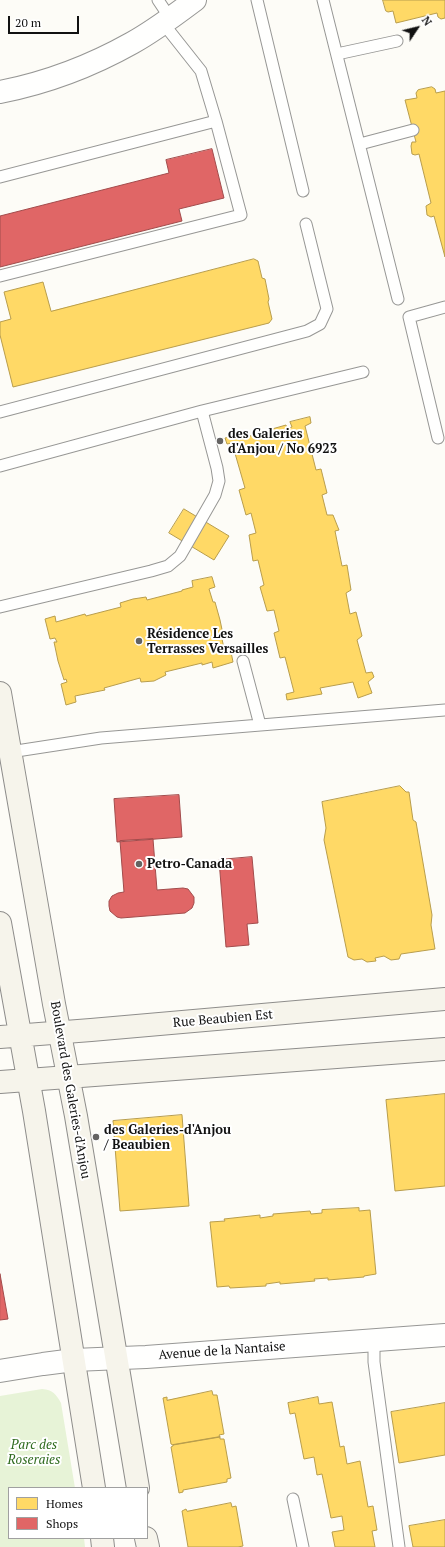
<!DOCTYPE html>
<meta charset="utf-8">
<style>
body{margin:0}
#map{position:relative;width:445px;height:1547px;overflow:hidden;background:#fdfcf7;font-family:"PT Serif",serif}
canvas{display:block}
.legend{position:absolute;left:8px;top:1487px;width:140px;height:52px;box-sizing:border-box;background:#fff;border:1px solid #a0a0a0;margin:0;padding:5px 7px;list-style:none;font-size:12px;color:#111}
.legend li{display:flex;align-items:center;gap:8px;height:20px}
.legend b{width:20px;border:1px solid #a0a0a0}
.north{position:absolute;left:397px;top:8px;width:40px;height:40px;-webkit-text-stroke:3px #fff;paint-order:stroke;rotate:55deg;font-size:11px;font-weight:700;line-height:16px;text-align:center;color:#111}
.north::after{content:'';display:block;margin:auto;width:14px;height:18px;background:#111;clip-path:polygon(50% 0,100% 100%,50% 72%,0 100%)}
.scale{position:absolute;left:8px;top:16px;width:71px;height:18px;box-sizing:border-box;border:2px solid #111;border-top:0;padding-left:5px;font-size:12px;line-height:14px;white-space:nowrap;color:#111;-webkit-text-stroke:3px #fff;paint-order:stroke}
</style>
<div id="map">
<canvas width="445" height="1547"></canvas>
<ul class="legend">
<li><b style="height:11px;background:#ffd966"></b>Homes</li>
<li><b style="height:11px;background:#e06666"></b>Shops</li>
</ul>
<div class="north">N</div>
<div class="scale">20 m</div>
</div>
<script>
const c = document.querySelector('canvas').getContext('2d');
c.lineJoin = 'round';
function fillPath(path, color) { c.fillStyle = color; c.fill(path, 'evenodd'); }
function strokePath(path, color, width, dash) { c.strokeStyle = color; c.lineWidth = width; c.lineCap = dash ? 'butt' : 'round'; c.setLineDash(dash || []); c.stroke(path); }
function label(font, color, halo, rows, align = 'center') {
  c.font = font + ' "PT Serif",serif'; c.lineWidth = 4; c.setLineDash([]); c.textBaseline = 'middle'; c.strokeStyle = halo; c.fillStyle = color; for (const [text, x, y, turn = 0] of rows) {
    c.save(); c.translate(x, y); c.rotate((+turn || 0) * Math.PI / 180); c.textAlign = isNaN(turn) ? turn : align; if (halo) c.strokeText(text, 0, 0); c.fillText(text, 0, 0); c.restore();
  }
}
const green = new Path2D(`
 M42,1389C53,1390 56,1394 61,1403L75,1488H9V1538H84L85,1547H0V1396Z`);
const homes = new Path2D(`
 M383,0H445V18L441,19L438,17L437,13L396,23L393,11L388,12L386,11Z
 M432,87L435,89L436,93L445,91V257L434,216L431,217L427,215L426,206L431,203L419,154L415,155L412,154L411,146L412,142H416L405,100L417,98L416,93L418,90Z
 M254,259L258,261L262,278L265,279L269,299L268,302L272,319L269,323L13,387L0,335V322L11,319L4,292L43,282L51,311Z
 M310,417L311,423L305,426L316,470L321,469L327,493L322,495L327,515H333L339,530L335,531L342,566L347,565L351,590L346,593L350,614L356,612L362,636L357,640L366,673L372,672L374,677L368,682L372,693L358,698L353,682L320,688L322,694L287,700L286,694L294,692L285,657L280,658L274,633L279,631L274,610L267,611L260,587L264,585L258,560L253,561L249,535L256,533L251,513L246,515L239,490L245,488L232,443L227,444L225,438L244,434L247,438L250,437L251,435L286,425L287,429L292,427L290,422Z
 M184,509L229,536L214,560L169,533Z
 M212,577L215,587L209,589L213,602H215L220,620L224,639H222L225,653L231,652L233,662L213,668L212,662L202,665V663L165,672L166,675L154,681L141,682L140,678L104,688L105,690L75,696L76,702L66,705L61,684L67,682L66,679L64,680L58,661L54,642H57L55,638L50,639L45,619L55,616L56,622L85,614L86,616L121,607L120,603L133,599L146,597L147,600L182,591V590L193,587L192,581Z
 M400,786L406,792H409L413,820L416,822L432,915L431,925L435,949L401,954L399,959L391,960L384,956L375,958L376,961L367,962L362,959L354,960L348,957L324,840L326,828L322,802Z
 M445,1094V1186L395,1191L386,1100Z
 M182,1115L189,1206L120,1211L113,1121Z
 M359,1208V1211L370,1210L376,1274L364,1276V1277L328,1280V1278L314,1279L315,1281L280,1284V1282L266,1284V1286L230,1288L229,1286L217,1287L210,1222L225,1221L224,1219L260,1215V1218L273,1216V1214L310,1211L311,1214L322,1213V1210Z
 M212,1391L213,1395H217L224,1434L219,1435L220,1437L173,1445L171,1444L163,1398L167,1397V1400Z
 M318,1397L319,1404L332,1402L340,1447L344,1446L347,1464L360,1461L368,1507L373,1506L377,1530L372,1531L375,1547H335L332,1532L344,1530L342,1516L331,1518L322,1474L317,1475L314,1457L304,1459L295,1413L290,1414L288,1403Z
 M445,1403V1455L399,1463L391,1412Z
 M220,1437V1439H224L231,1478L227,1479V1482L183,1490V1492L179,1493L171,1447L173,1446V1445Z
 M231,1503L232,1507L236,1506L243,1546L238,1547H188L182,1511L186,1509L187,1511Z
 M445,1520V1547H413L409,1526Z`);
const shops = new Path2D(`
 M212,149L224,198L179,209L182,221L0,267V216L169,173L166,160Z
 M179,795L182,837L117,842L114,799Z
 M153,839L157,890L183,888L188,889L194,897V903L192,908L185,913L121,918L117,917L110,911L109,906V901L112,896L118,893L124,892L120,841Z
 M252,857L258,923L247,924L249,945L226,947L219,860Z
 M0,1274L8,1319L0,1320Z`);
const lane = new Path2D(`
 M158,0L170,18
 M257,0L303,191
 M323,0L398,299
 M337,54L397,41
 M360,144L413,130
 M0,177L216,121L201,71L163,23
 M0,276L241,215L216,121
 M0,412L307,331L320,324L327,309L306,224
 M438,438L409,317L445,307
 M0,466L202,411L363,372
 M0,607L151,571L168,566L180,556L215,495L219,481L217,468L202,411
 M243,661L260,725
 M10,752L101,738L445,710
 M374,1340V1362L399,1547
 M293,1499L303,1547`);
const street = new Path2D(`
 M0,92C46,83 91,66 132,43C154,31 175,15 195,0
 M0,1371L43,1364L74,1360L146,1357L445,1335`);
const secondary = new Path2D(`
 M0,693L54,1004L76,1116L138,1488
 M0,923L34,1111L94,1488
 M0,1037L91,1030L445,999
 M0,1082L445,1049
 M102,1538L103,1547
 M146,1538L148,1547`);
const markers = [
 [220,441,4,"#646362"],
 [139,641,4,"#646362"],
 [139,864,4,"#646362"],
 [96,1137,4,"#646362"]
];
const poiNames = [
 ["des Galeries",228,434],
 ["d'Anjou / No 6923",228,449],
 ["Résidence Les",147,634],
 ["Terrasses Versailles",147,649],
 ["Petro-Canada",147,864],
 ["des Galeries-d'Anjou",104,1130],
 ["/ Beaubien",104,1145]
];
const streetNames = [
 ["Rue Beaubien Est",223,1019,-5],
 ["Boulevard des Galeries-d'Anjou",70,1090,80],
 ["Avenue de la Nantaise",222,1351,-4]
];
const parkNames = [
 ["Parc des",34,1445],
 ["Roseraies",34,1460]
];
fillPath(green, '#e7f3d7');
fillPath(homes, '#ffd966');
strokePath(homes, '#b89d4c', 1);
fillPath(shops, '#e06666');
strokePath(shops, '#a24c4c', 1);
strokePath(lane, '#979795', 13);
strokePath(street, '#979795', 24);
strokePath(secondary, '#8e8d8b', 24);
strokePath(lane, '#fffffe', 11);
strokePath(street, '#fffffe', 22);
strokePath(secondary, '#f6f4eb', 22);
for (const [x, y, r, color] of markers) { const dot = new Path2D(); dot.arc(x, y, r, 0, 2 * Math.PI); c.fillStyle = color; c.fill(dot); strokePath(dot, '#fff', 1.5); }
label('bold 13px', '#111', '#fff', poiNames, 'left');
label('13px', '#111', '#fff', streetNames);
label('italic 13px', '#2f6b1f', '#fff', parkNames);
</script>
